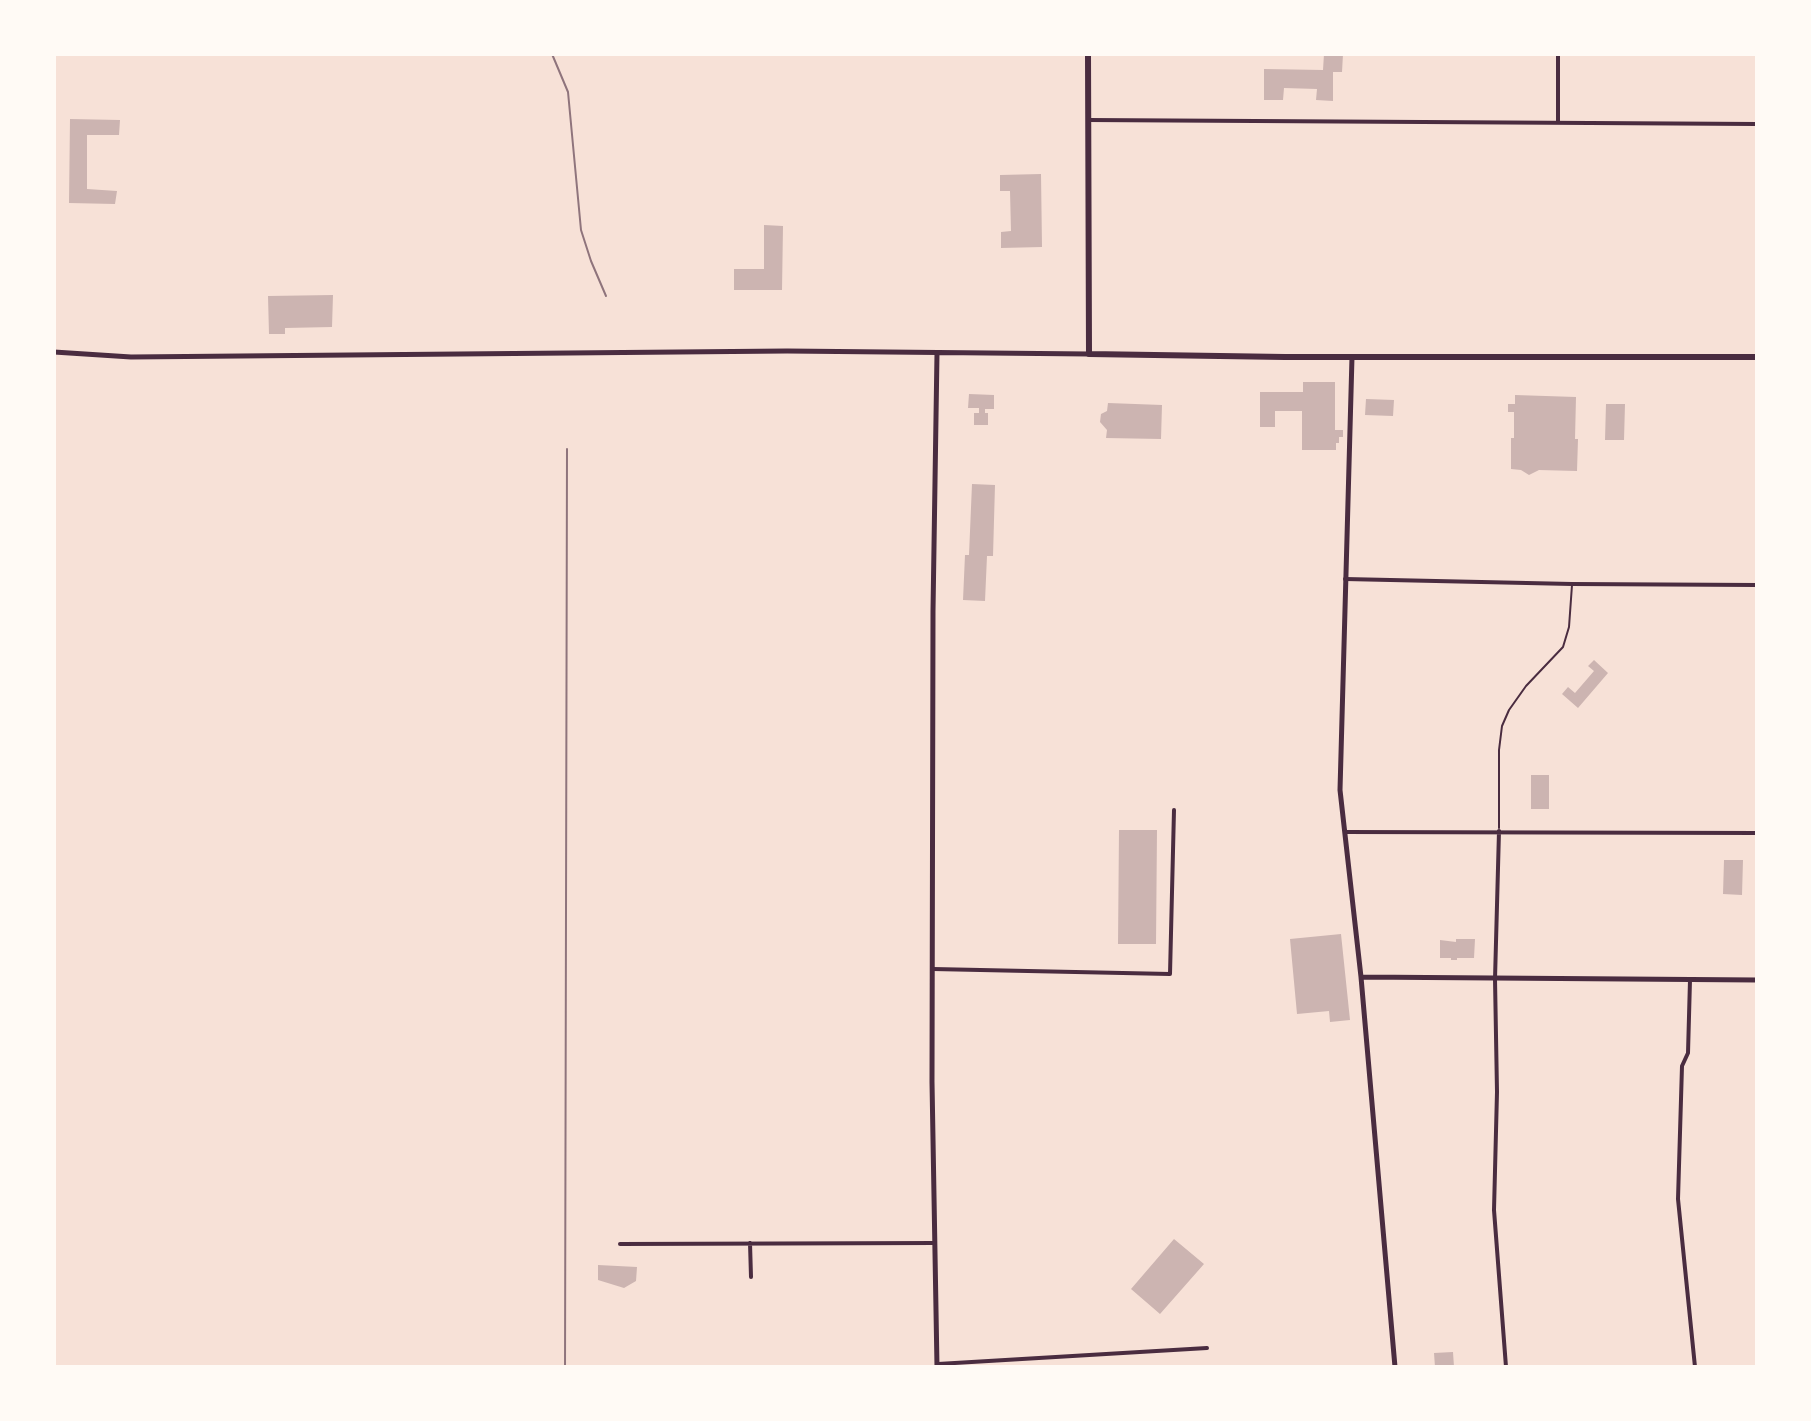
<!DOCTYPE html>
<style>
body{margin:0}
#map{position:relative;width:1811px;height:1421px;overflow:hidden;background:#f7e1d7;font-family:"Source Sans 3",sans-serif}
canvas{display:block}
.frame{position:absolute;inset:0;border:56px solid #fffaf5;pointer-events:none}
</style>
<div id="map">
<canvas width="1811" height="1421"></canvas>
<div class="frame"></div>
</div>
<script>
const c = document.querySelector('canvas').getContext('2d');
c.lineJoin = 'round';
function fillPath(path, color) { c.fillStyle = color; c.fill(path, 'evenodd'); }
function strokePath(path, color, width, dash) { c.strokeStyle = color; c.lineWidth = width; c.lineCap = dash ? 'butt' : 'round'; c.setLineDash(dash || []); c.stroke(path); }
const building = new Path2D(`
 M1324,54H1343L1342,72H1333V101L1316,100L1317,89L1284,88L1283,100H1264V69L1323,70Z
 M70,119L120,120L119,135H87V189L117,191L115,204L69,203Z
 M1041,174L1042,247L1001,248V232L1011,231L1010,191H1000V175Z
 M764,225L783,226L782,290H734V269H764Z
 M333,295L332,327L285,328V334H269L268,296Z
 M1303,382H1335V430H1343V437H1339V443H1336V450H1302V411H1275V427H1260V392H1303Z
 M969,394L994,395V409H985V413H988V425H974V413H979V408H968Z
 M1515,395L1576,397L1575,439H1578L1577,471L1539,470L1529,475L1521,470L1511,469V438H1514V412H1508V404H1515Z
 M1366,399L1394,400L1393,416L1365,415Z
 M1108,403L1162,405L1161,439L1106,438L1107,430L1100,422L1101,414L1107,411Z
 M1606,404H1625L1624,440H1605Z
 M972,484L995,485L993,556H987L985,601L963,600L965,555H969Z
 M1594,660L1608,673L1578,708L1562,694L1568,687L1575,693L1594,671L1588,666Z
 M1531,775H1549V809H1531Z
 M1119,830H1157L1156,944H1118Z
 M1724,860H1743L1742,895L1723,894Z
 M1341,934L1350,1020L1330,1022L1329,1011L1297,1014L1290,939Z
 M1456,939H1475L1474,958H1457V960H1451V958H1440V940L1456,942Z
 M1174,1239L1204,1264L1160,1314L1131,1289Z
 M598,1265L637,1267L636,1281L624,1288L598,1280Z
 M1453,1352L1454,1367H1435L1434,1353Z`);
const service = new Path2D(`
 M1499,828V750L1502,726L1509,710L1526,686L1563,647L1569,627L1572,585`);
const minor = new Path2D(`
 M1558,54V123
 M1088,120L1757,124
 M1345,579L1572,584L1757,585
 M1499,831L1495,979L1497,1092L1494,1210L1506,1367
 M1345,832L1757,833
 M933,969L1170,974L1174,810
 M1690,980L1688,1053L1682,1066L1678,1199L1695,1367
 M750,1243L751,1277
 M620,1244L935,1243
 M938,1364L1207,1348`);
const tertiary = new Path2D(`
 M54,352L131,357L787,351L1089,354
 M1352,357L1340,790L1361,977L1395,1367
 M1361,977L1757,980
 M937,1367L932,1082L933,611L937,353`);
const secondary = new Path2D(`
 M1088,54L1089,354L1285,357H1757`);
const rail = new Path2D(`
 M552,54L568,92L581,230L591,261L606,296
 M565,1367L567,449`);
fillPath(building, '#ccb4b1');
strokePath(service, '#4a2c40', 2);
strokePath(minor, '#4a2c40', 4);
strokePath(tertiary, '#4a2c40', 5);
strokePath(secondary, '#4a2c40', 6);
strokePath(rail, '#8f747c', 2);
</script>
